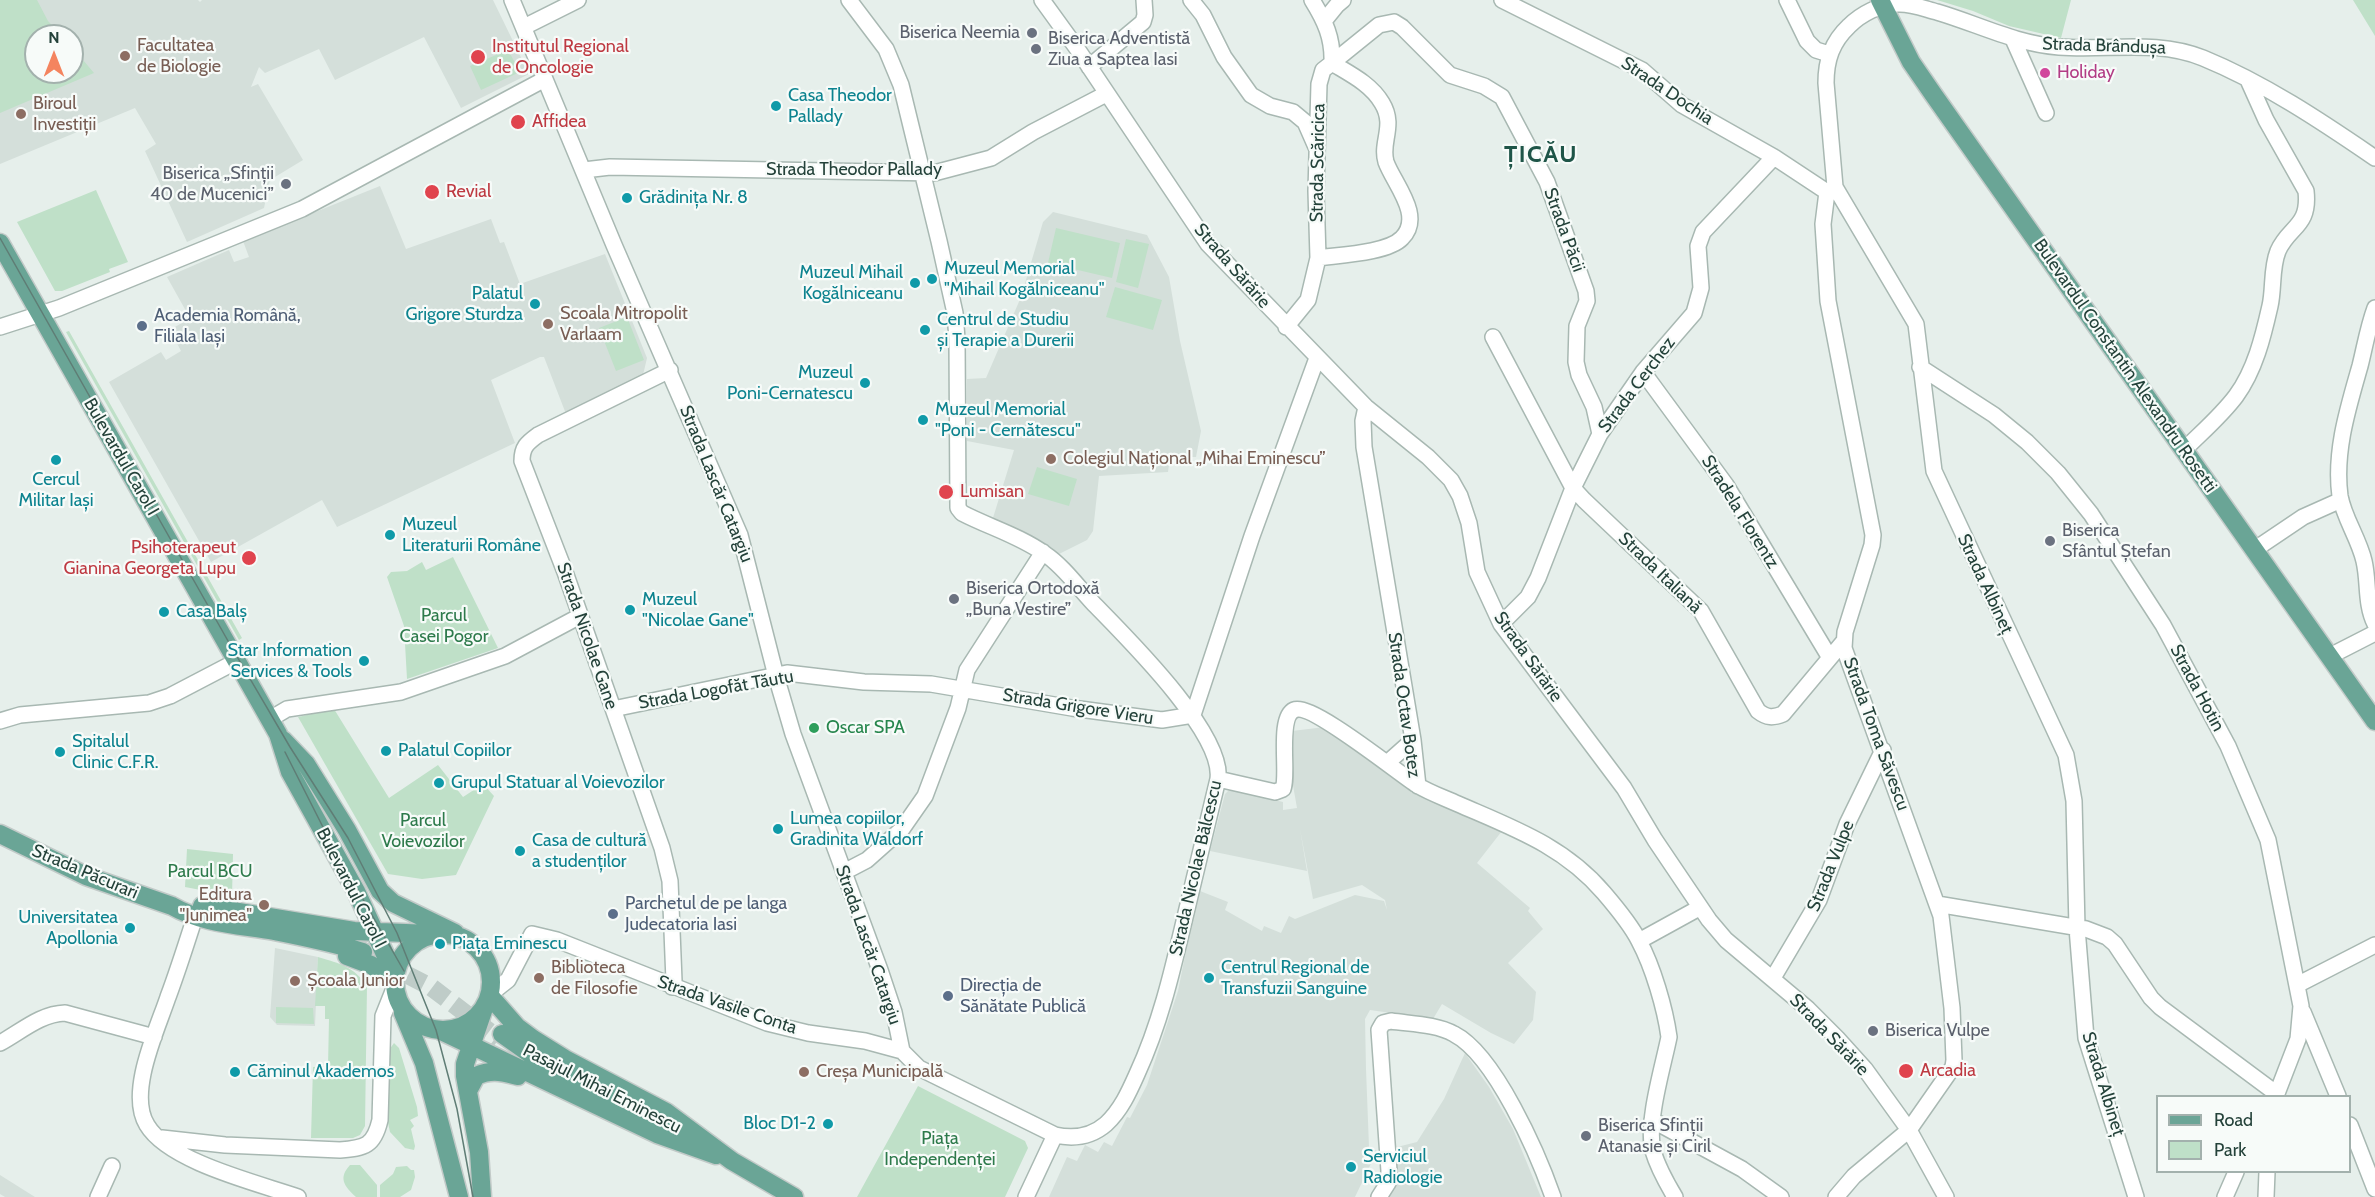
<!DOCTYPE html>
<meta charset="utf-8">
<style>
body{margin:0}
#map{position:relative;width:2375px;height:1197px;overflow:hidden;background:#e6efeb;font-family:Cabin,sans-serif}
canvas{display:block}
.legend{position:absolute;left:2156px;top:1095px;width:195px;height:78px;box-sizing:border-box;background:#f7fbf9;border:2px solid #a3b1ad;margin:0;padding:8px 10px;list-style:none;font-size:18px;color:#24423a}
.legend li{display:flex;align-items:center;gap:12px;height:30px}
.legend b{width:30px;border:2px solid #a3b1ad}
.north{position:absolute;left:24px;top:24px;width:60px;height:60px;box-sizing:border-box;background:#f7fbf9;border:2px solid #a3b1ad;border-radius:50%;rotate:0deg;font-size:16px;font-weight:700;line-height:24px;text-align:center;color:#24423a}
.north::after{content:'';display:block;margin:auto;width:21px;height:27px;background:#f4845f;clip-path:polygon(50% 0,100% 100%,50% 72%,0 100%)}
</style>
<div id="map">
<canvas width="2375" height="1197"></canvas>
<ul class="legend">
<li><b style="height:8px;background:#6aa596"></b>Road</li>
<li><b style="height:16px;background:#bfe0c8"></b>Park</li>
</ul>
<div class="north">N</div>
</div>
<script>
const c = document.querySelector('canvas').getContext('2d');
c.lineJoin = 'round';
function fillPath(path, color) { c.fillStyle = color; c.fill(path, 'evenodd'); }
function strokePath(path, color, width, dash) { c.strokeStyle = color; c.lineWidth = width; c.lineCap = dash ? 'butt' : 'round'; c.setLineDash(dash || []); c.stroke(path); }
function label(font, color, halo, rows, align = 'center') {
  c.font = font + ' Cabin,sans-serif'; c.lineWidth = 4.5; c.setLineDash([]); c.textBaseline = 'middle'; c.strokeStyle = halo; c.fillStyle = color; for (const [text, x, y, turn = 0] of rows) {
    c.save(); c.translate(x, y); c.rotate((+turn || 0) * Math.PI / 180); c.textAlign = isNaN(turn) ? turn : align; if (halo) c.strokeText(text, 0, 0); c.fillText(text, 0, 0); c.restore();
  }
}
const built = new Path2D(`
 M0,0H198L200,2L202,0H493L529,74L461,108L424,37L335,80L319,49L265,73L259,67L251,87L258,84L303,160L270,180L264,208L187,242L145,151L156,144L135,108L0,164ZM36,36H72V72H36Z
 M380,186L406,249L491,219L500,243L504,242L520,284L605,254L647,358L643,375L566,414L544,357H540L491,380L515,443L337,527L322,500L211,562L109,382L161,352L166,360L181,351L170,330L185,321L187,323L191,320L167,277L229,250L234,262L249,257L243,241Z
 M1053,212L1147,235L1169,277L1180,341L1201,431L1196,457H1170L1168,472L1099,476L1093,531L1087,540L1057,555L1041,542L992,521L1014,450L967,441V379L986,378L1021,297L1043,222Z
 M1325,727L1502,831L1477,863L1530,908L1528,911L1543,929L1508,963L1536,992L1533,1020L1514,1044L1491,1033L1442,1004L1433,1019L1370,1010L1365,1019L1366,1069L1369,1147L1377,1151L1355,1197H1049L1067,1157L1077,1161L1085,1145L1098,1152L1104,1142L1112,1146L1127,1117L1130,1118L1147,1085L1178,991L1195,906L1200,891L1228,902L1225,910L1262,931L1264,926L1281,933L1289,916L1295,919L1355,895L1384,901L1387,910L1385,900L1362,885L1313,899L1300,829L1307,871L1210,851L1225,794L1230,789L1283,802V810L1297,808L1291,774L1292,731Z
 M275,948L318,957L315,1026L277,1025L270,1017Z
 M1465,1053L1489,1087L1513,1129L1541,1197H1388L1394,1188L1397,1166V1147L1417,1142L1444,1099Z
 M0,1175L35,1197H5L0,1194Z`);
const green = new Path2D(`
 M0,0H37L48,21L62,36H36V72H72V47L94,73L0,113Z
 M1937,0H2071L2061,38L2009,26L1973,11Z
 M2353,0H2375V36Z
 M508,50L520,72L481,90L470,66Z
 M96,190L128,262L109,269L110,272L62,291H55L17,222Z
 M1056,228L1120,243L1112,278L1048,263Z
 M1126,239L1149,244L1138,288L1116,282Z
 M1115,287L1162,300L1153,330L1106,317Z
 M627,317L644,360L616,371L599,328Z
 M69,331L242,638L239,640L66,332Z
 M1037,467L1077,479L1069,506L1028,494Z
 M453,557L498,648L407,679L404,626L387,577L391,572L407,571L422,562L426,570Z
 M334,709L389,798L438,765L463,797L483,784L494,796L456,875L422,879L388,874L298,717Z
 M187,849L233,854L232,896L185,887Z
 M318,957C341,964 353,966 367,986L365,1126L360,1135L353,1138H311L313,1067L328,1066L329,1019H325V1006H315Z
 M276,1007L313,1008L314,1024L276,1023Z
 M394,1043L399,1048L417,1107L418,1116L410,1120L414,1126L411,1129L415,1146L414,1150L405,1148L390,1132L388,1123L389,1050Z
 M918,1086L1025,1141L1028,1148L1005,1197H857Z
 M350,1165H360L377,1185V1197H356C344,1186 338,1178 350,1165Z
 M407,1166L411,1170H414L415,1177L411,1190L400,1197H380V1185L393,1174L396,1167Z`);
const majorTunnel = new Path2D(`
 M384,963L431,987L499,1039`);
const minor = new Path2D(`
 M512,0L614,245L740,535L776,676L793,734L880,970L894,1012L902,1051
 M1042,0L1076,47L1208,244L1366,407L1428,457L1451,480L1460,496L1469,523L1477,572L1501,624L1624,788L1655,840L1709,920L1726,940L1808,1009L1837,1038L1865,1069L1909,1130L1946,1197
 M1191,0L1203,15L1224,57L1251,95L1270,106L1293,112L1305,122L1316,147
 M1502,0L1642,70L1682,105L1774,157L1827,192
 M1787,0L1807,41L1816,50L1829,54
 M1324,21L1337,5L1343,0
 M524,27L578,0
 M2013,39L2046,113
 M1089,67L1143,22L1145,15L1144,0
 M584,170L610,167L934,173L991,158L1033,132L1106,94
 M1835,187L1827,192L1823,224L1828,301L1873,535L1872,545L1845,632L1844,648L1941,916L1952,1008L1954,1060L1953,1067L1909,1130L1854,1176L1836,1197
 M1318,258C1339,255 1388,253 1402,238C1424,216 1394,184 1386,162C1380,142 1396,126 1382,103C1371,84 1350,74 1332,63L1379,25L1394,22L1402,27L1450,75L1484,86L1502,97L1547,182L1586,291L1587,301L1577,326L1576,362L1579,375L1594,407L1600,434
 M2375,308C2368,327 2365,346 2360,366C2348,408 2334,452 2340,496C2344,518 2359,539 2364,561C2369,582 2365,604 2375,624
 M0,327L59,308L302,209L545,79
 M1286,327L1308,300L1318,258L1316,191L1319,84L1323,70L1332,63C1333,38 1325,21 1312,0
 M1493,337L1573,488L1584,500L1701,611L1758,711C1767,718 1773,718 1783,714L1844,641
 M1920,367L1994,415L2027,442L2058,473L2091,514L2163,625L2228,746L2268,840L2301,1006L2298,1039L2276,1096
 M670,370L538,435C527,443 522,447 522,461L565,572L662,848L670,881L674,981L672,987
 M1643,372L1726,485L1830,658
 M1366,407L1363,421L1364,447L1413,740L1418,786
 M2185,449C2202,432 2221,416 2236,396C2255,370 2263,337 2270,306C2274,289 2271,268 2278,251C2289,226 2310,227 2306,191L2266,120L2248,80
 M2254,550L2303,517L2341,500
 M1501,624L1528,597L1538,578L1573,488L1600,434L1643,372L1694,313L1701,288L1698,246L1703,232L1774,157
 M2330,656L2375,633
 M613,709L787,673L864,682L931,684L1072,708L1162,720L1193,715
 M1193,715L1252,536L1317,358
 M270,719L287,709L401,692L505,656L580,616
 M0,721L20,715L149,703L170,696L237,661
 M1387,763L1413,740
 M1218,779L1275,792L1283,789C1289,775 1277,718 1294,710C1311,702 1398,773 1417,785C1430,793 1445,798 1458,804C1513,828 1564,846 1604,893C1616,907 1631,925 1639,941C1653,967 1665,1008 1669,1037C1663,1067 1646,1122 1653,1151C1658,1168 1666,1182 1675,1197
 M844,872L867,860L885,844L902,829L925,796L958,708L967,670L1043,552
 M1937,904L2086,929L2107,937L2115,944L2151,998L2160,1007L2277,1094L2275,1096
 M193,923C185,948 177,973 168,997C157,1030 127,1093 147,1125C169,1162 258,1183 298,1197
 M1639,941L1699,908
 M1773,978L1819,900L1847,824L1883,750
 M2297,985L2375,945
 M489,995L508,980L532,934L557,940L767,1023L808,1033L865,1041L902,1051L919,1068L1055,1135C1073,1139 1091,1137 1106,1124C1121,1110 1129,1092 1137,1074C1161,1022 1173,968 1186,913C1197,868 1207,824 1218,779C1224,733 1126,637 1093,603C1078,587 1063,566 1045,554C1020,536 989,527 962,513L958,508L957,339L955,313L939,241L901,85L886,49L849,0
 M2303,1012L2338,1096
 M0,1043C22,1031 40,1014 65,1013L154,1037
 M1652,1120L1742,1169L1781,1197
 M2350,1125L2375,1189
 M162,1138L225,1145L340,1150C365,1148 374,1146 380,1120L383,1016L395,986
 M98,1197L112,1166
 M1026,1197L1055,1135
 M1379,1197L1388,1183L1389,1171L1379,1030L1383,1023L1391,1021C1411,1024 1436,1024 1454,1034C1495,1055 1538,1154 1553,1197
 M2136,1197L2086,1038L2077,928L2074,801L2066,755L1934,471L1916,324L1835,187L1826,83C1826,60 1832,42 1849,26C1861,14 1880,4 1897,4C1911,3 1925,9 1937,12C1978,24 2016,44 2059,47C2107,51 2156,39 2203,58C2264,83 2321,121 2375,158
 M2225,1197L2236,1172
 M2266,1197L2267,1172`);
const major = new Path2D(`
 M1880,0L1911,62L1933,94L2375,721
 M0,243L278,734L290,772L356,891L395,976
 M283,740L306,764L347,830L380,891L393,903L455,933
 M0,834L86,876L172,906C201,923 240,925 274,931C304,937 334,943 363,952
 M202,906L354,931L431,934
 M395 982a48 48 0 1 1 96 0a48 48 0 1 1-96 0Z
 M347,956L371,965L395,982
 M489,995L517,1027L533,1039L565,1059L666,1112L732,1161L794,1197
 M403,1013L424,1063L459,1197
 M441,1031L657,1134L716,1155
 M502,1034L533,1056L611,1096
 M468,1091L476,1076C492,1069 501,1072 518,1076
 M482,1197L479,1152L465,1076V1064L484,1008`);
const tram = new Path2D(`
 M0,238L232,648L290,747L348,838L397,933L436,1030L457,1109L473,1197
 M285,752L332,845L404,971`);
const markers = [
 [1032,33,6,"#6b7280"],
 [1036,49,6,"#6b7280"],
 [125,56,6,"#8d6e63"],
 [478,57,8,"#e0444e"],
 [2045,73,6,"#d1479c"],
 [776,106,6,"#0f9aa8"],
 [21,114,6,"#8d6e63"],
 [518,122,8,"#e0444e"],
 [286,184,6,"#6b7280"],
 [432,192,8,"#e0444e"],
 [627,198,6,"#0f9aa8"],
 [932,279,6,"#0f9aa8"],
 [915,283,6,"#0f9aa8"],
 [535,304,6,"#0f9aa8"],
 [548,324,6,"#8d6e63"],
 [142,326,6,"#5c6f8a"],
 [925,330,6,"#0f9aa8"],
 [865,383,6,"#0f9aa8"],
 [923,420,6,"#0f9aa8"],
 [1051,459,6,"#8d6e63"],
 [56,460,6,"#0f9aa8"],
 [946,492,8,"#e0444e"],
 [390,535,6,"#0f9aa8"],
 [2050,541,6,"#6b7280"],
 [249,558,8,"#e0444e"],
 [954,599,6,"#6b7280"],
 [630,610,6,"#0f9aa8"],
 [164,612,6,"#0f9aa8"],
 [364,661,6,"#0f9aa8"],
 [814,728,6,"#2e9e5b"],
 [386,751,6,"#0f9aa8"],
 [60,752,6,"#0f9aa8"],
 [439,783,6,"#0f9aa8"],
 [778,829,6,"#0f9aa8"],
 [520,851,6,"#0f9aa8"],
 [264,905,6,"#8d6e63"],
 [613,914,6,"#5c6f8a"],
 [130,928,6,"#0f9aa8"],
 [440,944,6,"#0f9aa8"],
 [539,978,6,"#8d6e63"],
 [1209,978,6,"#0f9aa8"],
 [295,981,6,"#8d6e63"],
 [948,996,6,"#5c6f8a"],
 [1873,1031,6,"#6b7280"],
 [1906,1071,8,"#e0444e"],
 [235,1072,6,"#0f9aa8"],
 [804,1072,6,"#8d6e63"],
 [828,1124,6,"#0f9aa8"],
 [1586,1136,6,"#6b7280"],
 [1351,1167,6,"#0f9aa8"]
];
const worshipNames = [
 ["Biserica Neemia",1020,33,"right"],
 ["Biserica Adventistă",1048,39],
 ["Ziua a Saptea Iasi",1048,60],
 ["Biserica „Sfinții",274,174,"right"],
 ["40 de Mucenici”",274,195,"right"],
 ["Biserica",2062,531],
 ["Sfântul Ștefan",2062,552],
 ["Biserica Ortodoxă",966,589],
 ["„Buna Vestire”",966,610],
 ["Biserica Vulpe",1885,1031],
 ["Biserica Sfinții",1598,1126],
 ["Atanasie și Ciril",1598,1147]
];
const educationNames = [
 ["Facultatea",137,46],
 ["de Biologie",137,67],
 ["Biroul",33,104],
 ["Investiții",33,125],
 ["Scoala Mitropolit",560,314],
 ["Varlaam",560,335],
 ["Colegiul Național „Mihai Eminescu”",1063,459],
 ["Editura",252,895,"right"],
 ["\"Junimea\"",252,916,"right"],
 ["Biblioteca",551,968],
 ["de Filosofie",551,989],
 ["Școala Junior",307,981],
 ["Creșa Municipală",816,1072]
];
const streetNames = [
 ["Strada Brândușa",2104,46,2],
 ["Strada Dochia",1667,91,34],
 ["Strada Scăricica",1318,163,-89],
 ["Strada Theodor Pallady",854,170],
 ["Strada Păcii",1564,230,70],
 ["Strada Sărărie",1232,266,49],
 ["Bulevardul Constantin Alexandru Rosetti",2125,366,55],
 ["Strada Cerchez",1637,385,-53],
 ["Bulevardul Carol I",121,457,60],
 ["Strada Lascăr Catargiu",716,484,68],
 ["Stradela Florentz",1740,512,58],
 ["Strada Italiană",1660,573,44],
 ["Strada Albineț",1985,584,65],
 ["Strada Nicolae Gane",587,636,71],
 ["Strada Sărărie",1528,657,55],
 ["Strada Hotin",2197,688,62],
 ["Strada Logofăt Tăutu",716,690,-10],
 ["Strada Octav Botez",1404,705,82],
 ["Strada Grigore Vieru",1078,707,9],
 ["Strada Toma Săvescu",1876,734,70],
 ["Strada Vulpe",1831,866,-68],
 ["Strada Nicolae Bălcescu",1196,868,-77],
 ["Strada Păcurari",85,872,23],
 ["Bulevardul Carol I",351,888,63],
 ["Strada Lascăr Catargiu",868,945,71],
 ["Strada Vasile Conta",727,1005,19],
 ["Strada Sărărie",1829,1035,46],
 ["Strada Albineț",2103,1084,73],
 ["Pasajul Mihai Eminescu",602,1089,27]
];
const healthNames = [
 ["Institutul Regional",492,47],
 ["de Oncologie",492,68],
 ["Affidea",532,122],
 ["Revial",446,192],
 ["Lumisan",960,492],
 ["Psihoterapeut",236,548,"right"],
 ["Gianina Georgeta Lupu",236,569,"right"],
 ["Arcadia",1920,1071]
];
const hotelNames = [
 ["Holiday",2057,73]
];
const cultureNames = [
 ["Casa Theodor",788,96],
 ["Pallady",788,117],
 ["Grădinița Nr. 8",639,198],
 ["Muzeul Memorial",944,269],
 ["\"Mihail Kogălniceanu\"",944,290],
 ["Muzeul Mihail",903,273,"right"],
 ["Kogălniceanu",903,294,"right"],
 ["Palatul",523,294,"right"],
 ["Grigore Sturdza",523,315,"right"],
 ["Centrul de Studiu",937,320],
 ["și Terapie a Durerii",937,341],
 ["Muzeul",853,373,"right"],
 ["Poni-Cernatescu",853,394,"right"],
 ["Muzeul Memorial",935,410],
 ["\"Poni - Cernătescu\"",935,431],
 ["Cercul",56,480,"center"],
 ["Militar Iași",56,501,"center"],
 ["Muzeul",402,525],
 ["Literaturii Române",402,546],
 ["Muzeul",642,600],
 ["\"Nicolae Gane\"",642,621],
 ["Casa Balș",176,612],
 ["Star Information",352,651,"right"],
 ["Services & Tools",352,672,"right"],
 ["Spitalul",72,742],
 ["Clinic C.F.R.",72,763],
 ["Palatul Copiilor",398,751],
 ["Grupul Statuar al Voievozilor",451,783],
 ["Lumea copiilor,",790,819],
 ["Gradinita Waldorf",790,840],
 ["Casa de cultură",532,841],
 ["a studenților",532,862],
 ["Universitatea",118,918,"right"],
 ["Apollonia",118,939,"right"],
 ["Piața Eminescu",452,944],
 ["Centrul Regional de",1221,968],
 ["Transfuzii Sanguine",1221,989],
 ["Căminul Akademos",247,1072],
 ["Bloc D1-2",816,1124,"right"],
 ["Serviciul",1363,1157],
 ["Radiologie",1363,1178]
];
const serviceNames = [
 ["Academia Română,",154,316],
 ["Filiala Iași",154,337],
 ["Parchetul de pe langa",625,904],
 ["Judecatoria Iasi",625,925],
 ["Direcția de",960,986],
 ["Sănătate Publică",960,1007]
];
const parkNames = [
 ["Parcul",444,616],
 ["Casei Pogor",444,637],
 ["Parcul",423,821],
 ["Voievozilor",423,842],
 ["Parcul BCU",210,872],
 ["Piața",940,1139],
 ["Independenței",940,1160]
];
const leisureNames = [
 ["Oscar SPA",826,728]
];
const districtNames = [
 ["ȚICĂU",1541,155]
];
fillPath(built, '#d4dfda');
fillPath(green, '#bfe0c8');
strokePath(majorTunnel, '#bfccc8', 18, [18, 9]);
strokePath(minor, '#a8b8b2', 18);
strokePath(major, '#c2cac8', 21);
strokePath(minor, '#fff', 15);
strokePath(major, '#6aa596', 18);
strokePath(tram, '#5f7d75', 1.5);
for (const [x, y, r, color] of markers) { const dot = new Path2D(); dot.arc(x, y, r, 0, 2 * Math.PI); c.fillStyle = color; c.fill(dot); strokePath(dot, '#f7fbf9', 2); }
label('18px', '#5b616d', '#f7fbf9', worshipNames, 'left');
label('18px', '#785e54', '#f7fbf9', educationNames, 'left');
label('18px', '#24423a', '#f7fbf9', streetNames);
label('18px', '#be3a42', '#f7fbf9', healthNames, 'left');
label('18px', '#b23c85', '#f7fbf9', hotelNames, 'left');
label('18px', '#0d838f', '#f7fbf9', cultureNames, 'left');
label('18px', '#4e5e75', '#f7fbf9', serviceNames, 'left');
label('18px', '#2d7a4b', '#f7fbf9', parkNames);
label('18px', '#27864d', '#f7fbf9', leisureNames, 'left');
c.letterSpacing = '1.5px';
label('bold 24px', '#1f5548', '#f7fbf9', districtNames);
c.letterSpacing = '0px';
</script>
